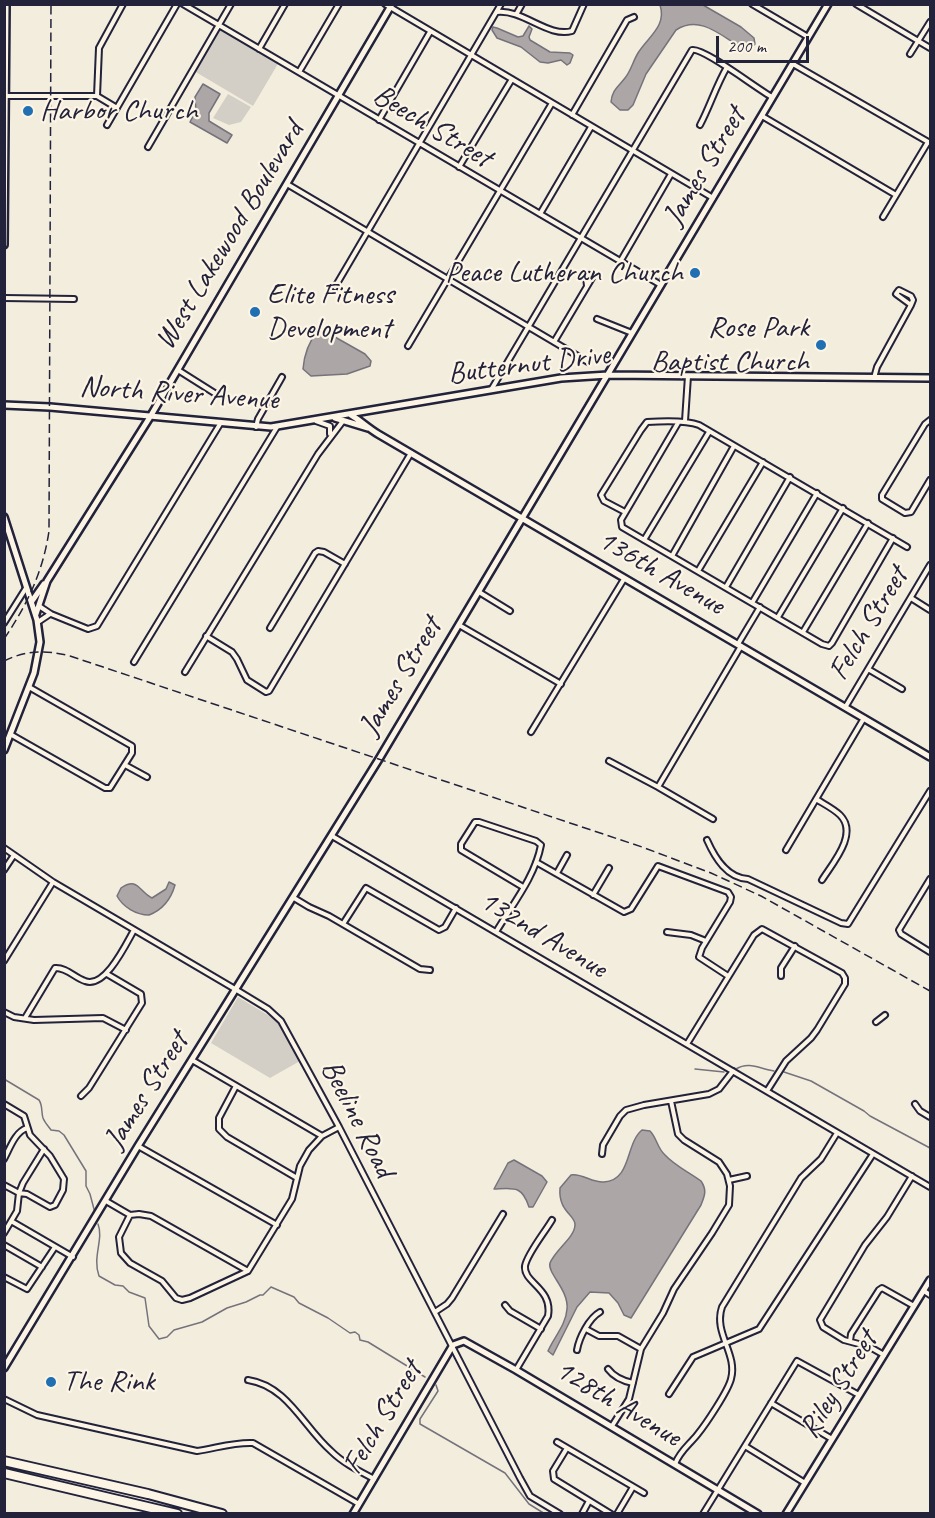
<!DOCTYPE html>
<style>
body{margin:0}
#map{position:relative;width:935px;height:1518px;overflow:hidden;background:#f3edde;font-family:Caveat,sans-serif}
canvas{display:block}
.frame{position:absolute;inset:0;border:6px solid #22223b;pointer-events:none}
.scale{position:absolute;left:716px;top:36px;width:93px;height:27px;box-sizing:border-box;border:3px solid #22223b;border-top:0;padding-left:8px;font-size:18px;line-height:21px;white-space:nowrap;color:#22223b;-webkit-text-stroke:4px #fcf5e5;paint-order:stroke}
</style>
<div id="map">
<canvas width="935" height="1518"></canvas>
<div class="frame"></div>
<div class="scale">200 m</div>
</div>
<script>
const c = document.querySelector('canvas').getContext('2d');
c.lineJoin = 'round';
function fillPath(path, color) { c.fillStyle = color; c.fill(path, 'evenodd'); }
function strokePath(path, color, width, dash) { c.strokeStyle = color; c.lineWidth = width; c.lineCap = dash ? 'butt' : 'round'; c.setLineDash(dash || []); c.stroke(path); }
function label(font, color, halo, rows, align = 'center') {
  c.font = font + ' Caveat,sans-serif'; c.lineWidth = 4.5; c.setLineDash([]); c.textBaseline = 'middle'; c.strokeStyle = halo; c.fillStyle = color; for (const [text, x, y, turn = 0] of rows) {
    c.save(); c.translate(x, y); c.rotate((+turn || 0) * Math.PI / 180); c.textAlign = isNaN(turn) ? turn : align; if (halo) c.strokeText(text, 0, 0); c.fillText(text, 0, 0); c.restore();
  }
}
const green = new Path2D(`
 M221,29L279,62L253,106L194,71L218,31Z
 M228,94L251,107L241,122L229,125L213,118Z
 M238,997L276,1020L281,1025L300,1061L270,1078L211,1043Z`);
const water = new Path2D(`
 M660,5H703L741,27L754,38L755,44L750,49H744C722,37 701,14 676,30L646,74L633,105L628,110H620L611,102C612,90 618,87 625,78C631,71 633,61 638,53C648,37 667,26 660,5Z
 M529,26L532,29L529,37L530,40L550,52L570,53L573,55L570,63L567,65L561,60L548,63L540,62L521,47L497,38L492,30L493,27L497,28L518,37L523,36Z
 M203,84L220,94L209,113V121L232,135L227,143L190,122L196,111L195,97Z
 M319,328L365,354L371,361L370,366L347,374L311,376L303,369C304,354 310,340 319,328Z
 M169,882L175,885C171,899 162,910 149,915C136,915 123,907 117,896L121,888C138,876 139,892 152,898L166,889Z
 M642,1130L650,1131C657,1138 657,1148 665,1155C675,1166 689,1172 701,1181C707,1190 705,1195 701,1205L631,1318L624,1315L618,1303L609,1293L590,1292L577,1307L553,1355L548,1351C554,1337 566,1325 567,1309C569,1290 547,1273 550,1263C555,1250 575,1237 575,1225C576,1215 558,1212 560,1188L571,1175C582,1173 592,1183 604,1182C632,1180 625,1144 642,1130Z
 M514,1160L542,1176L547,1182L533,1207H529C522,1185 513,1188 494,1189L508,1163Z`);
const stream = new Path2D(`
 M695,1069L724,1072
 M736,1069C749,1061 760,1069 774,1071
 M784,1072L811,1081L864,1111L870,1116L930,1148
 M4,1079L39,1100C43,1106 41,1112 43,1118C45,1123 49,1127 51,1130L59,1131L64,1135L86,1171V1186L90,1194L95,1213
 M98,1224C104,1239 92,1257 99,1276L115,1285L123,1286L129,1292L145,1298L149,1326L159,1339L167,1337L174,1330L202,1322L227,1308L246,1302L260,1295H263L271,1287L294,1297L299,1303L328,1318L350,1333L355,1332L359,1335L360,1340L368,1342L425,1377
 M436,1385L438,1391L420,1419V1424L505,1473L529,1504L545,1514`);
const street = new Path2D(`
 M183,4L661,285
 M385,4L713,198
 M752,4L808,37
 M856,4L930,48
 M497,12C523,9 548,38 572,31L584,4
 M517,13L522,4
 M259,49L285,4
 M910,54L930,22
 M793,64L930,143
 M299,72L339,4
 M5,96H97L117,108
 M97,96L99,48L123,4
 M572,115L627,20L634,17
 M762,116L896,195
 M379,120L430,32
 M107,125L177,4
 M700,125C710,106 716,86 727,67
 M148,147L231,4
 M459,167L512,79
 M287,184L588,362
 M540,214L591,127
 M883,217L928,142
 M620,262L671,174
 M335,287L501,4
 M899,290L911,296L913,300L911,305L896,294Z
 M4,298L74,299
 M597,319L632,333
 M554,342L592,278L589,275L586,277L587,286
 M408,346L552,103
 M178,370L216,394
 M874,378L877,367L911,305
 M491,390L692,50C703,47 757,89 772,97
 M930,420L925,424L882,495V499L905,513L911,512L930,480
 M316,421L330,426V434
 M685,421L688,376
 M678,423L621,520L622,527L822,644L829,646L832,643L893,538
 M256,427L258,419L282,377
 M625,512L604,501L601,495L641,430L647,422C662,421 686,420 699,425L907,547
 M644,540L709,432
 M672,556L734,446
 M698,571L763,462
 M726,587L790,477
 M479,592L510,611
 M911,598L930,610
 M752,603L817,493
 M39,606L51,614L88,629L97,626L220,424
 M778,617L843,508
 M38,622L50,614
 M4,623L26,588
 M459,625L561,684
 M270,628L315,553L318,551L324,552L345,564
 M803,632L868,523
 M206,636L232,652L237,659L247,680L266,692L269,691L411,453
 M738,644L760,607
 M134,662L277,427
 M868,669L902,689
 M185,672L318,454L343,421
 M846,706L930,565
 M531,732L624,579
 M10,734L105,788H110L132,753V746L29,687
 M609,761L658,787L713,819
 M125,765L147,777
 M658,787L741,646
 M816,799C824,804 834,809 840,815C859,834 832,864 822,880
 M332,836L930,1187
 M707,840C715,858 727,878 748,879L841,923L848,924L930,791
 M4,848L53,882L240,992L268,1009L281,1021L339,1127L520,1478L530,1496L560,1514
 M786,850L864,718
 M536,862L624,912L631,909L658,866L728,892L731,897L730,902L702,948L699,957L728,976
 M4,870L14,855
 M557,873L567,855
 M930,879L899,930L901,934L930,952
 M593,895L609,868
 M294,898L309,907L329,916L420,969L430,970
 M343,924L366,888L439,930L445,927L456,908
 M496,932C512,905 535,877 541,845L536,841L479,822H475L461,844V850L523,887
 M667,932L691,935L706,941
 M4,961L53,882
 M781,976V968L795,946
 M4,1012L14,1017L34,1020L103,1018L126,1030
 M25,1018L55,968C66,967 75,978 85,981C105,989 126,944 134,930
 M876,1022L885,1015
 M687,1044L754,935L762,929L842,973L845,978V984L817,1030L811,1038L786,1061L767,1091
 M192,1060L322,1136
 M236,1086L219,1118V1129L227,1137L297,1178
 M81,1096L89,1088L142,1003L141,994L107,974
 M4,1104L24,1116L30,1135L50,1156L64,1179L63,1190L55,1205L50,1207L27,1194L19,1193L4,1185
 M915,1104L920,1111L930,1117
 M138,1146L277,1225
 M602,1154L603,1145L620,1116L626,1110L644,1105L709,1094L719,1089L733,1071
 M4,1159C10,1148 15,1132 27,1128
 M729,1180L747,1176
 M106,1201L130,1215
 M130,1215L119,1237L121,1253L130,1263L162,1281L176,1298L182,1300L190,1298L248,1271L292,1199L300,1166L309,1150L322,1136L339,1127
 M130,1215L139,1214L151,1216L248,1271
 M11,1221L73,1257
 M4,1233L17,1211L19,1193L23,1183L44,1149
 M4,1245L42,1267
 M4,1277L27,1289L55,1247
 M924,1291L930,1295
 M505,1305L510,1311L541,1329
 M435,1312L447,1304L452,1298L503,1214
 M586,1329L599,1336H618L641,1349
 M850,1341L851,1334L879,1290L882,1288L914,1306
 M577,1350C579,1338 589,1318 600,1312
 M884,1355L870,1347L844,1340L823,1327L820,1320L865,1245L887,1217L912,1176
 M608,1369C614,1377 623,1381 633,1383
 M516,1370L548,1316C553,1288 523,1283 525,1266C527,1254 545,1232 552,1220
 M248,1380C288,1386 304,1428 331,1451C343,1463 359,1471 374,1479
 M669,1394L693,1357L759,1329L873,1154
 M4,1399L37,1415L197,1451C217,1448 234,1442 253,1443L359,1504
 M771,1403L832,1439
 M612,1426L629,1399L641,1349L663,1313L674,1289L712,1233L729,1205L730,1186L727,1174L719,1162L684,1140L678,1134L671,1101
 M557,1442L644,1493
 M745,1446L805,1483
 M567,1448L553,1471L554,1479L611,1514
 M675,1464C680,1451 689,1445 697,1435C706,1424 728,1391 731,1379C738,1354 713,1333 722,1307L801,1178L821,1159L837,1133
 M582,1514L589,1501
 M617,1514L633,1487
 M703,1514L797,1361L859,1395`);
const secondary = new Path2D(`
 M4,245L6,4
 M4,405L50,407L271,427L561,378L608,375L930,378
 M351,415C361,421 368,428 378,434L930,757
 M335,418L368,428
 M4,517L37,620L40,642L34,673L4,750
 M32,601L44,584
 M36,614L47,581L150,417L392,4
 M4,1368L138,1146L379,759L828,4
 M353,1514L453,1345L464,1341L516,1370L758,1514
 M786,1514L930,1280`);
const highway = new Path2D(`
 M4,1461L148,1494L222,1514
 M4,1473L177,1514`);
const rail = new Path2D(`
 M4,639C27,605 43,572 49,531L51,4
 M4,661C26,650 47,650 70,656L642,847L711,873L761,896L930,991`);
const markers = [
 [28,111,6,"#1f6fb2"],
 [695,273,6,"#1f6fb2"],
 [255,312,6,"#1f6fb2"],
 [821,345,6,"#1f6fb2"],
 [51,1382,6,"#1f6fb2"]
];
const poiNames = [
 ["Harbor Church",40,111],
 ["Peace Lutheran Church",683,273,"right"],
 ["Elite Fitness",267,295],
 ["Development",267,329],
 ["Rose Park",809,328,"right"],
 ["Baptist Church",809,362,"right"],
 ["The Rink",63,1382]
];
const streetNames = [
 ["Beech Street",432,127,31],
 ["James Street",705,167,-59],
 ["West Lakewood Boulevard",230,236,-59],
 ["Butternut Drive",529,365,-7],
 ["North River Avenue",179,394,4],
 ["136th Avenue",661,573,30],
 ["Felch Street",869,624,-59],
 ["James Street",401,677,-59],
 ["132nd Avenue",543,935,31],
 ["James Street",147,1091,-58],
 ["Beeline Road",357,1119,63],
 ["Riley Street",839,1385,-58],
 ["128th Avenue",618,1404,31],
 ["Felch Street",383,1418,-59]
];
fillPath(green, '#d4cfc6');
fillPath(water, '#aca7a6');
strokePath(water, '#75727b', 1.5);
strokePath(stream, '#75727b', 1.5);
strokePath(street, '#22223b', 8);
strokePath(secondary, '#22223b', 10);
strokePath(highway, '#22223b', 12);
strokePath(street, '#fcf5e5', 4);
strokePath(secondary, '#fcf5e5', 5);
strokePath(highway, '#fcf5e5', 8);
strokePath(rail, '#22223b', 1.5, [9, 4.5]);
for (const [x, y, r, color] of markers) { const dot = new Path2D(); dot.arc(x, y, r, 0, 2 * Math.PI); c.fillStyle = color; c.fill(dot); strokePath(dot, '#fcf5e5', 2); }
label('30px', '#22223b', '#fcf5e5', poiNames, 'left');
label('30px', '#22223b', '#fcf5e5', streetNames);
</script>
